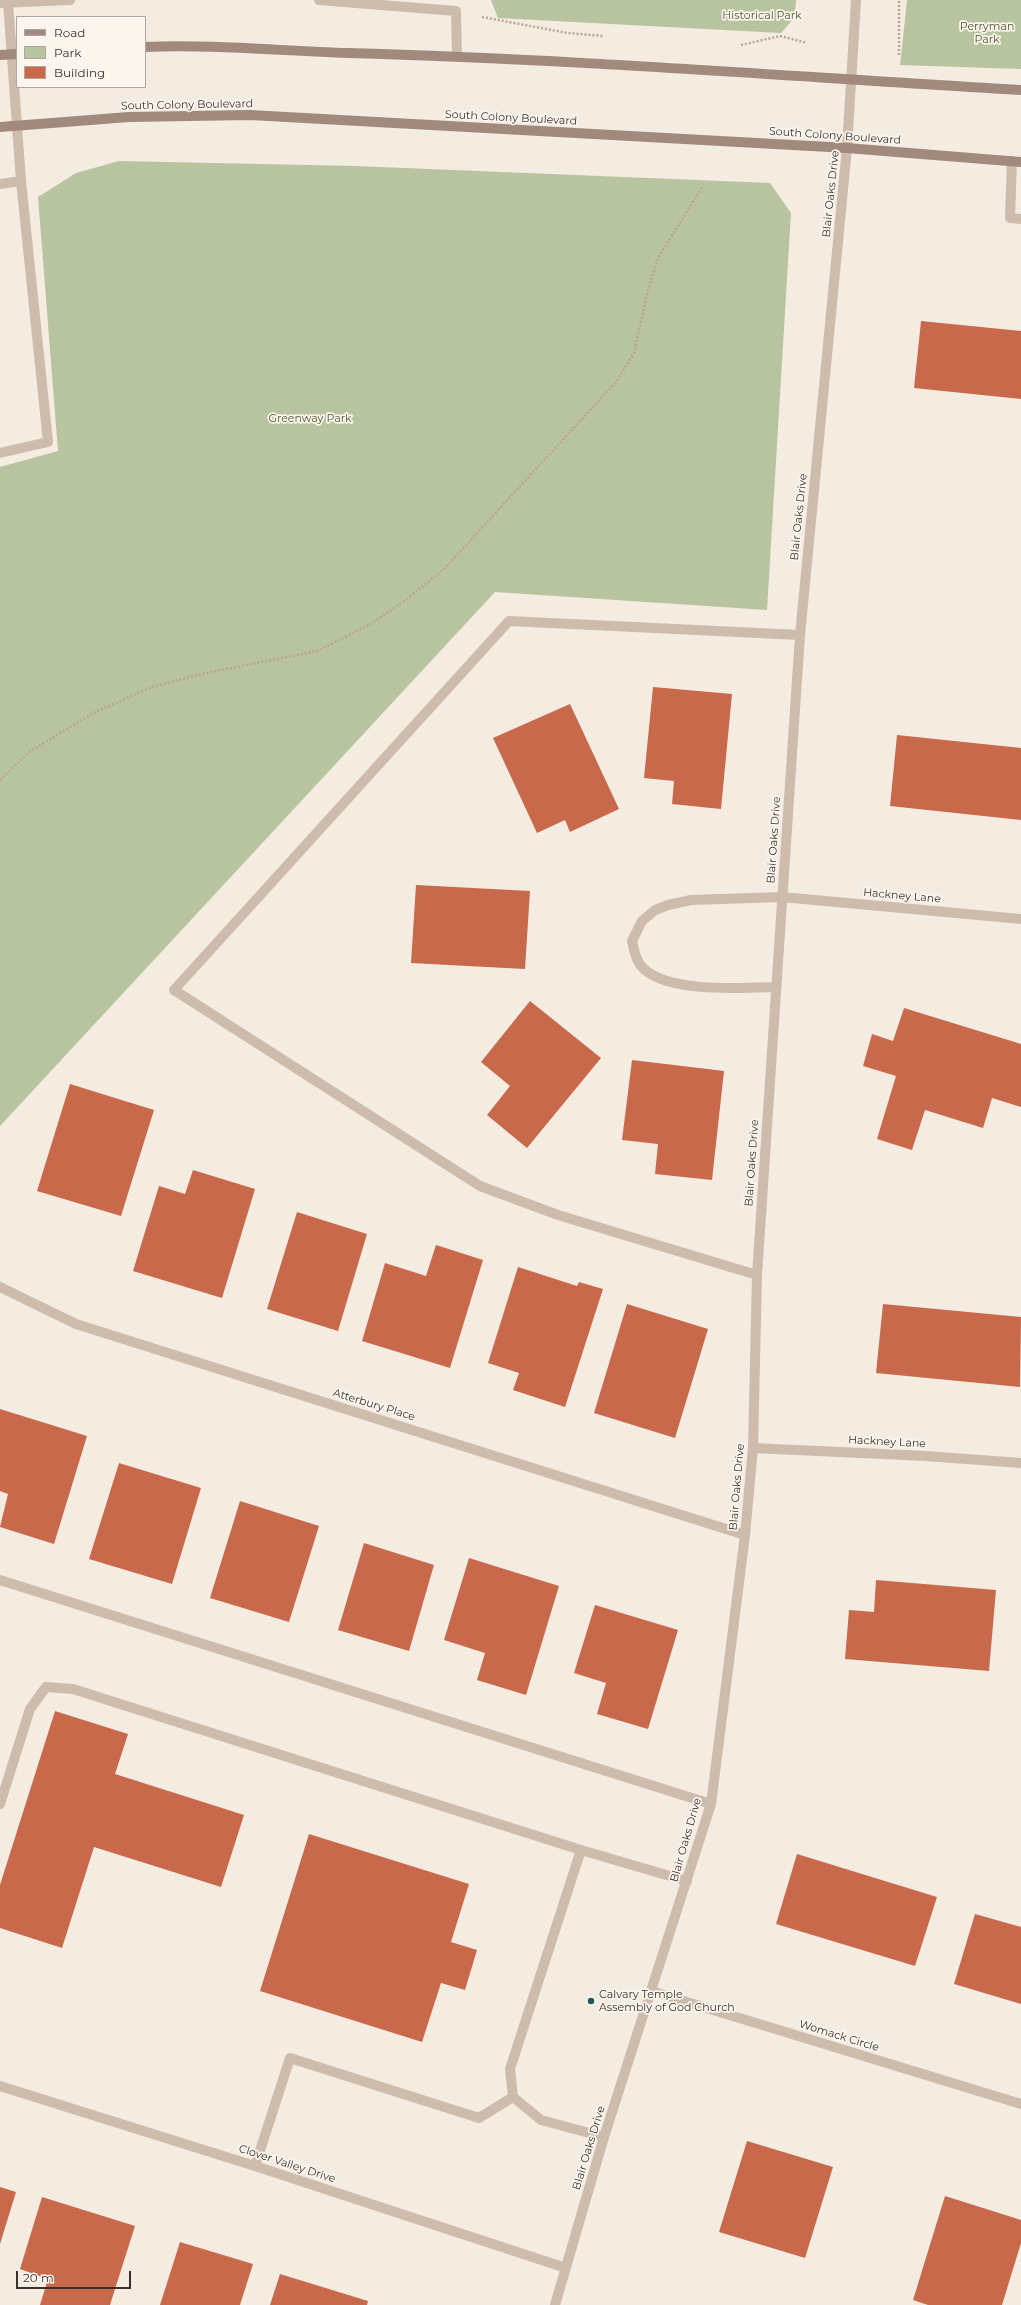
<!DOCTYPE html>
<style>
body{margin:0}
#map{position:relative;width:1021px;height:2305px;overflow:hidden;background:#f4ebe1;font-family:Montserrat,sans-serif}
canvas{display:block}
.legend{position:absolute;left:16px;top:16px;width:130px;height:72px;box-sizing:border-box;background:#fbf5ee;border:1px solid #aea6a0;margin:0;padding:5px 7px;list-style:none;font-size:12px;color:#3b302b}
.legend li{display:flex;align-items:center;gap:8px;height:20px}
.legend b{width:20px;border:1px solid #aea6a0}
.scale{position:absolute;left:16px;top:2271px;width:115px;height:18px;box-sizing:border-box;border:2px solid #3b302b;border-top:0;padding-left:5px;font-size:12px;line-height:14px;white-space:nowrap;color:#3b302b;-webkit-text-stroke:3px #fbf5ee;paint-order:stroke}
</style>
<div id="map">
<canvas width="1021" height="2305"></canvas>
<ul class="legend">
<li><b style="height:5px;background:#a18a7d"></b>Road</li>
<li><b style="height:11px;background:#b8c4a0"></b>Park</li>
<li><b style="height:11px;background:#c8694b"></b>Building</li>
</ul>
<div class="scale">20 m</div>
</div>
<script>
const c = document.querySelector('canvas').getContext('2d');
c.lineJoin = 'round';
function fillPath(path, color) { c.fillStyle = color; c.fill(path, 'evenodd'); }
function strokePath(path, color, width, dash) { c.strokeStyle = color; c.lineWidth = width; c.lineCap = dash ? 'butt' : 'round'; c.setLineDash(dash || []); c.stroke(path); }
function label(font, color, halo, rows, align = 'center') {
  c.font = font + ' Montserrat,sans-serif'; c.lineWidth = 3.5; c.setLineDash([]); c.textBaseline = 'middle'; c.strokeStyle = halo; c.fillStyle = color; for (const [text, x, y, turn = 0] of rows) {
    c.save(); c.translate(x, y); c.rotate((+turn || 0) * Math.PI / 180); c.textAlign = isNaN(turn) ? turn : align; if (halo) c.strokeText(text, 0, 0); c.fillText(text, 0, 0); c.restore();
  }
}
const green = new Path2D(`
 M491,0H796L795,17L781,33L498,18Z
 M907,0H1021V69L900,65Z
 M119,161L356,166L770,183L791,213L767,610L495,592L0,1126V467L58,451L38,197L76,173Z`);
const building = new Path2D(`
 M921,321L1021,331V399L914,388Z
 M653,687L732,694L721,809L672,804L674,781L644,778Z
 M570,704L619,809L570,832L565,820L537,833L493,738Z
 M897,735L1021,748V820L890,806Z
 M416,885L530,891L525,969L411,963Z
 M530,1001L601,1058L527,1148L487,1115L510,1086L481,1062Z
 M904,1008L1021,1044V1107L992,1098L983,1128L925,1110L912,1150L877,1139L896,1076L863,1066L872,1034L893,1041Z
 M632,1060L724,1071L712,1180L655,1174L658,1144L622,1140Z
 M70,1084L154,1110L121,1216L37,1191Z
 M193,1170L255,1189L222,1298L133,1271L159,1186L185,1194Z
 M297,1212L367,1234L338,1331L267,1309Z
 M436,1245L483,1260L450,1368L362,1341L385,1263L426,1276Z
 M518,1267L577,1286L579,1282L603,1289L565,1407L513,1390L519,1373L488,1363Z
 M627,1304L708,1329L675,1438L594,1413Z
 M883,1304L1021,1317L1020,1387L876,1373Z
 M0,1409L87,1436L54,1544L0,1527L8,1494L0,1491Z
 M119,1463L201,1488L172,1584L89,1559Z
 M240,1501L319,1526L289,1622L210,1598Z
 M364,1543L434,1565L409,1651L338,1630Z
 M469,1558L559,1586L526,1695L477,1680L485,1653L444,1640Z
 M876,1580L996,1590L989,1671L845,1659L849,1610L874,1612Z
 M595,1605L678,1630L648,1729L597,1714L606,1683L574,1673Z
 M55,1711L128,1734L115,1774L244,1815L221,1887L94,1847L62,1948L0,1928V1885Z
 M309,1834L469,1884L451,1942L477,1950L465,1990L441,1983L422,2042L260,1991Z
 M797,1854L937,1897L915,1966L776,1924Z
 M975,1914L1021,1927V2004L954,1984Z
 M747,2141L833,2167L805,2258L719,2232Z
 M0,2187L16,2192L0,2244Z
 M945,2196L1021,2220V2243L1002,2305H928L913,2300Z
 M42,2197L135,2226L110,2305H40L48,2279L20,2269Z
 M180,2242L253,2264L240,2305H160Z
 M280,2274L368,2301L367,2305H270Z`);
const path = new Path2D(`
 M482,17L568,33L603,36
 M741,45L780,36L807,43
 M899,55V0
 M0,780L29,752L95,712L152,687L201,674L317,651L371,624L407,599L444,569L616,382L634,353L647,294L658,258L703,186`);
const service = new Path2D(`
 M319,0L456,11L457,56
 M0,3L70,0
 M1012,161L1010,218L1021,219
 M0,184L21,181L8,2
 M0,453L48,442L21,181
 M757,1275L558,1215L480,1186L174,990L509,621L800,635
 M0,1580L711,1804
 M0,1804L30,1709L46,1687L73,1689L581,1850L687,1881
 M581,1850L510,2069L513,2097L541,2120L604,2137
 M255,2166L290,2058L479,2118L513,2097`);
const minor = new Path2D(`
 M776,987C742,988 670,993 644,969C636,962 634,950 632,941L642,921L655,910L668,905L691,900L782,897L1021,919
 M0,1287L76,1324L745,1535
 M753,1448L926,1456L1021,1463
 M651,1991L1021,2104`);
const tertiary = new Path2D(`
 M0,2086L255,2166L566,2268
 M555,2305L604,2137L711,1804L745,1535L753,1448L757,1275L800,635L847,148L856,0`);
const secondary = new Path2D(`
 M145,47C212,44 280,51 348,53C572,59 797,77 1021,90
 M0,55L17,54
 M0,127L129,117L250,115L847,148L1021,162`);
const markers = [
 [591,2001,4,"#1f5a5e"]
];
const parkNames = [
 ["Historical Park",762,16],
 ["Perryman",987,27],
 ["Park",987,40],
 ["Greenway Park",310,419]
];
const streetNames = [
 ["South Colony Boulevard",187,105,-1],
 ["South Colony Boulevard",511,118,3],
 ["South Colony Boulevard",835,136,4],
 ["Blair Oaks Drive",831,194,-84],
 ["Blair Oaks Drive",799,517,-84],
 ["Blair Oaks Drive",774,840,-86],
 ["Hackney Lane",902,896,5],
 ["Blair Oaks Drive",752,1163,-86],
 ["Atterbury Place",374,1405,17],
 ["Hackney Lane",887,1442,3],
 ["Blair Oaks Drive",737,1487,-85],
 ["Blair Oaks Drive",686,1840,-74],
 ["Womack Circle",839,2036,17],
 ["Blair Oaks Drive",589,2148,-73],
 ["Clover Valley Drive",287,2164,18]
];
const poiNames = [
 ["Calvary Temple",599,1995],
 ["Assembly of God Church",599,2008]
];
fillPath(green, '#b8c4a0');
fillPath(building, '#c8694b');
strokePath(path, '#b9a596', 2.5, [2, 2]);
strokePath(service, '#cdbbac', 10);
strokePath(minor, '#cdbbac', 10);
strokePath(tertiary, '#cdbbac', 10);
strokePath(secondary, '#a18a7d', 10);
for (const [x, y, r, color] of markers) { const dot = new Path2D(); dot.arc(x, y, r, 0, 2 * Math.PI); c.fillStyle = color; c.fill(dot); strokePath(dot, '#fbf5ee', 1.5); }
label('11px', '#4a5a2e', '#fbf5ee', parkNames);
label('11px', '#3b302b', '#fbf5ee', streetNames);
label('11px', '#3b302b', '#fbf5ee', poiNames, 'left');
</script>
